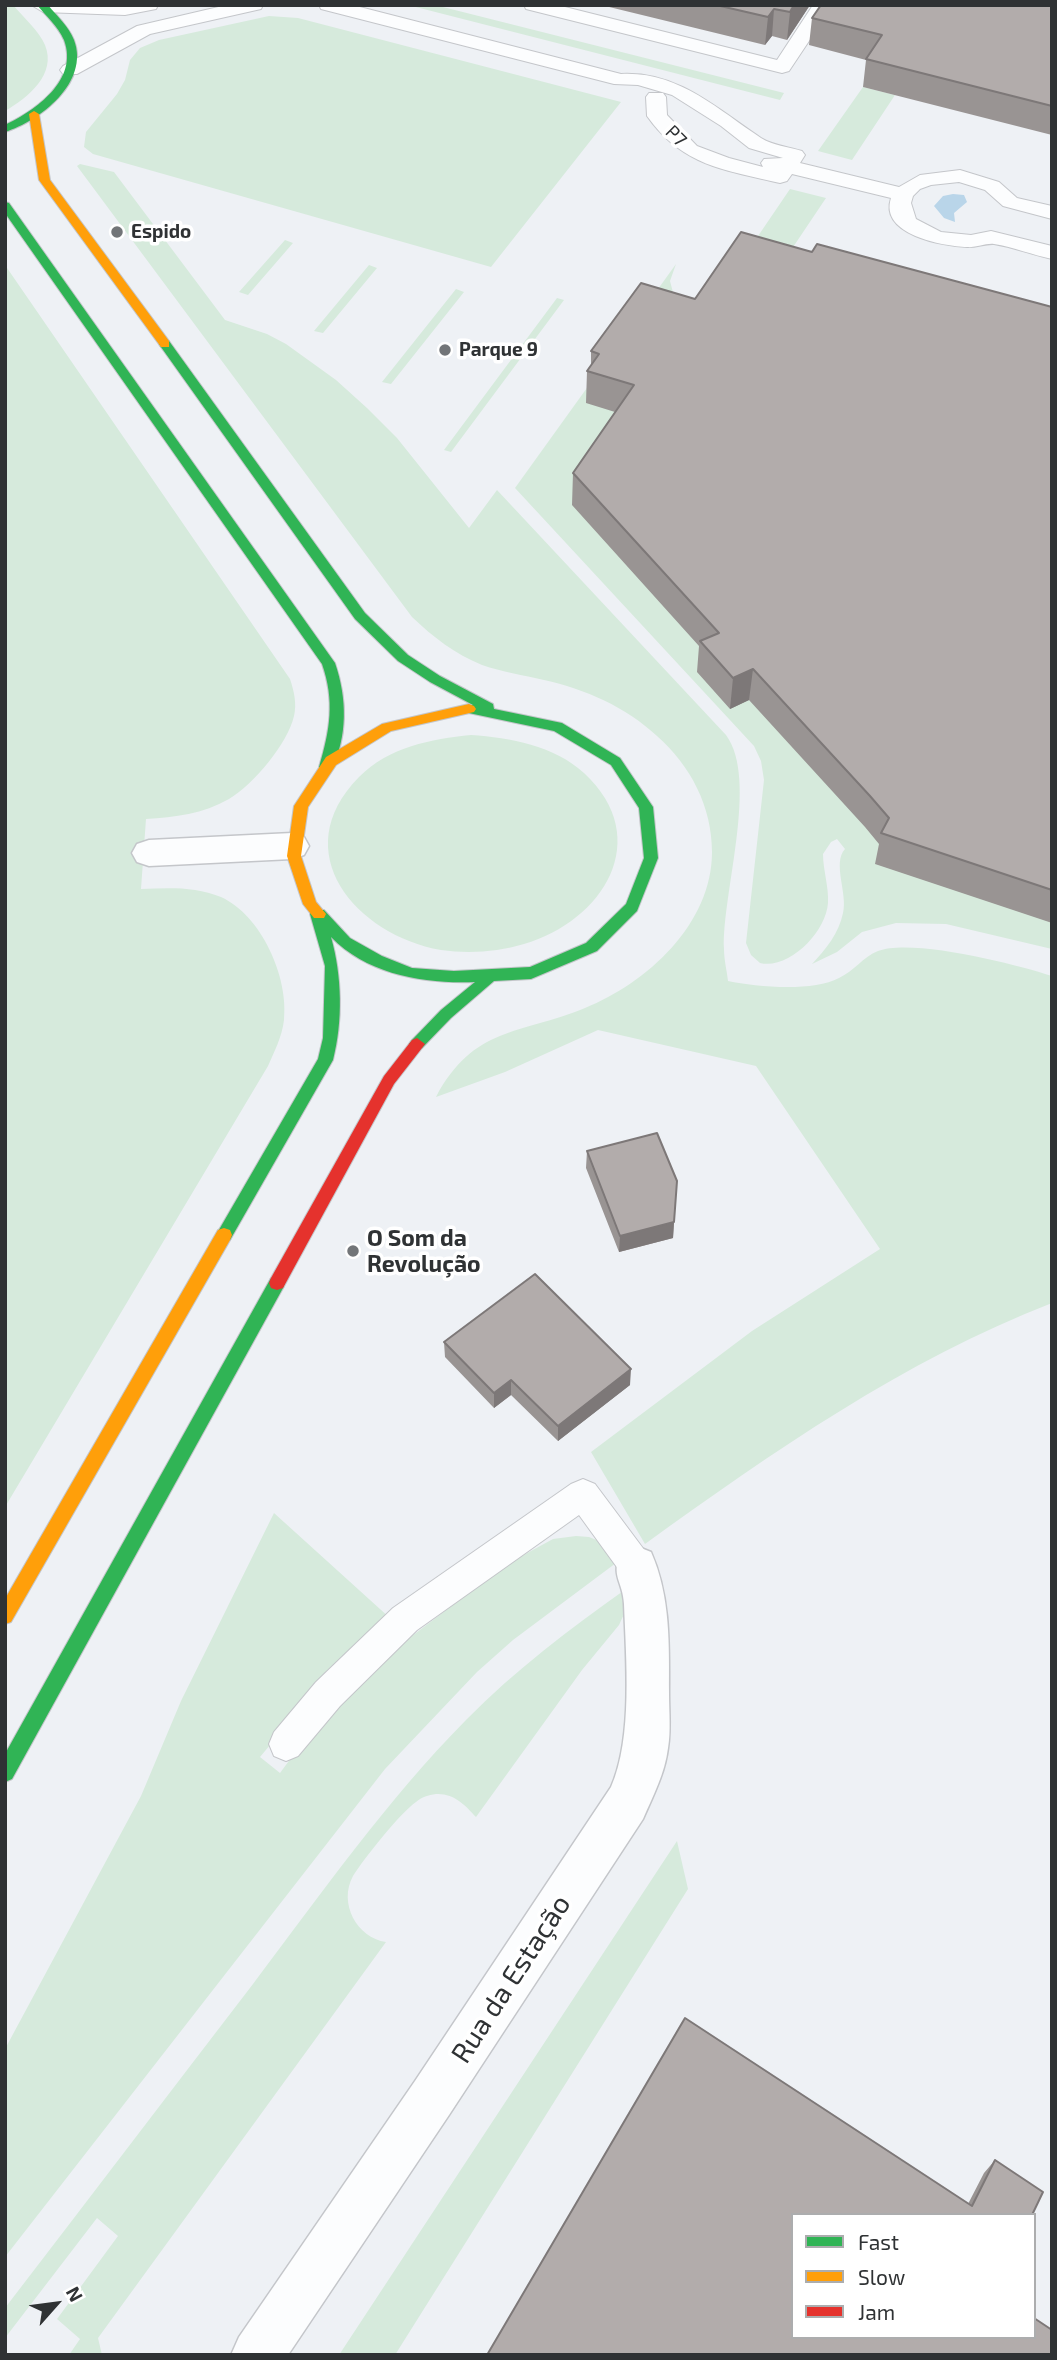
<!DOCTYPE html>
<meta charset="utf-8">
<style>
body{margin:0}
#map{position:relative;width:1057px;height:2360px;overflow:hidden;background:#eef1f5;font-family:"Exo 2",sans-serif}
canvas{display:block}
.frame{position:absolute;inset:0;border:7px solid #2f3234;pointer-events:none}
.legend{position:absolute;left:791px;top:2213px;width:245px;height:126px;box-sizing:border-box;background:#fff;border:2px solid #acadae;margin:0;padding:9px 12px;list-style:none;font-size:21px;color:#2f3234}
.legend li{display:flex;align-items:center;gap:14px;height:35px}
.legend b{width:35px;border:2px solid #acadae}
.north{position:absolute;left:21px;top:2269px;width:70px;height:70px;-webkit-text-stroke:5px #fff;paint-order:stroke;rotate:62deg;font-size:19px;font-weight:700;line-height:28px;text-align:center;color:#2f3234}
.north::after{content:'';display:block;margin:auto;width:24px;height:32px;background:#2f3234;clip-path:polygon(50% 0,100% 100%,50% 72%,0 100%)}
</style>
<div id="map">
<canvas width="1057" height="2360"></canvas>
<div class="frame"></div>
<ul class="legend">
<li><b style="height:9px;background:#30b455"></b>Fast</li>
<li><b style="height:9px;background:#ff9f0a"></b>Slow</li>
<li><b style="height:9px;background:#e5322d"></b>Jam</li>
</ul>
<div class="north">N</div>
</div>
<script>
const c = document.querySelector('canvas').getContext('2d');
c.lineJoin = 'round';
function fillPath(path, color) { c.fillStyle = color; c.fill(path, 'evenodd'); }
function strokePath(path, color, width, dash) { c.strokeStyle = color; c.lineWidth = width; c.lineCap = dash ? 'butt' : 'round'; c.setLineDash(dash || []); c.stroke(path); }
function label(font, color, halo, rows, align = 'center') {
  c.font = font + ' "Exo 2",sans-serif'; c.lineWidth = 7; c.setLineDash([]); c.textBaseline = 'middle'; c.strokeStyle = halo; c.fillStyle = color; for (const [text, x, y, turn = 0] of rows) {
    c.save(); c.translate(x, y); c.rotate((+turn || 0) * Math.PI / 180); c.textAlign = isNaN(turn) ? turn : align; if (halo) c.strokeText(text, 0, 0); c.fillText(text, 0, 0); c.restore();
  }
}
const green = new Path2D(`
 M5,5H13C23,17 39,31 45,45C57,74 28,98 5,111Z
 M408,5H435L784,93L780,100Z
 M269,16L298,18L621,102L491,267L93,154L84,147L86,132L117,94L125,80L130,60L140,48L159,40Z
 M863,87L895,95L852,160L818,151Z
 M80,164L114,172L225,320L267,334L286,344L336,380L367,408L397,438L469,528L497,490L726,735C759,780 722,893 724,949C724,960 727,971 728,981C757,987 813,992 839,978C854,971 863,957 878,951C912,938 1016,964 1052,976V1303C903,1361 774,1451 645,1544L591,1452L752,1331L880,1249L756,1066L598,1030L505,1072L436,1097C474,1026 519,1035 585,1008C647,983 712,924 712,852C712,807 691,766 657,736C626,707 585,689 544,680C523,675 502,672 482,665C455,654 433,637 412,617L77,166Z
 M790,189L826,198L775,274L739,264Z
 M285,240L293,243L248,295L239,292Z
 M676,264L670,281L675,300L1052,399V949L946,924L896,923L862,932L837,952L812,964C826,949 839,933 843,913C848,894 832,863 845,849L837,839L831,842L823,854C823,870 829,887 828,903C826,932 789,970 760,963L751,955L746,943L764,780L761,761L754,746L515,488Z
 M5,265L290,679C294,691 297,704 294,716C288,743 253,785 229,799C203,814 175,817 146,819L141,889C167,888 195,886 221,897C261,915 289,977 284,1020C282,1037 274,1052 268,1066L5,1507Z
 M369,265L377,268L323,333L314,331Z
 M456,289L464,292L391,384L382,382Z
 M557,298L564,300L451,452L444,450Z
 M471,735C511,738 553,745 584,773C655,839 603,921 524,944C498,952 468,954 441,950C356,935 285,852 359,777C389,747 431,739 471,735Z
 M274,1513L391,1619L311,1696L260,1757L280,1773L311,1731L371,1667L507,1564L553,1539L576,1536L589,1537L599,1541L616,1563L513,1640L477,1672L385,1769L5,2257V2049L141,1796L181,1701Z
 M626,1589L625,1612L619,1625L582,1670L476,1817C465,1805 454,1793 436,1794C428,1795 422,1797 416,1802C401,1812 363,1860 353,1876C338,1903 357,1938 386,1942L98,2338L102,2355H69L80,2339L57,2319L118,2236L97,2218L5,2338V2308C88,2200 170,2092 253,1984C321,1894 387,1800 466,1720C515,1670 570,1629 626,1589Z
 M677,1841L688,1889L395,2355H339Z`);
const water = new Path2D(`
 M953,194L964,195L967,202L954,213L955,222L944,218L934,206L943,196Z`);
const lane = new Path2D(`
 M158,5L156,9L125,15L43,12L33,6Z
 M227,5H263L261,9L150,34L77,74H63L60,70L63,66L137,26Z
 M319,5H352L621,74C678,71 717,109 761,138C772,145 789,147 802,151L805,155L800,163L899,187L920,175L960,170L999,182L1017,198L1052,206V219L1003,206L985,190L959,182L931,185L920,189L913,196L911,203L916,219L941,232L971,235L991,231L1052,246V259C1033,255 1013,247 994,244C985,243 976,248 967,247C943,246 879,235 891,198L792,174L787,181L780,183C725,170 682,166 647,116L646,97L649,93H663L666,97L667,115L697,146L729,158L763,167L761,163L764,159L783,158L749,148L721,126L672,95L638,85L614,84L321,9Z
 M524,5H557L777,60L813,5H833L789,71L782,73L526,9Z
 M583,1479L595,1484L648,1555L653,1566L648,1577L636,1581L624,1577L579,1515L417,1630L340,1706L298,1756L286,1761L274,1756L269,1744L274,1732L316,1682L393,1608L571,1484Z`);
const street = new Path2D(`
 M292,833L304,837L309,846L304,855L292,859L149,866L137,862L132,853L137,844L149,840Z
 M636,1546L651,1552C671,1597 669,1646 669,1694C669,1712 671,1731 668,1748C665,1773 653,1796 643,1819L449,2115L288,2355H231L239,2337L415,2081L611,1787C633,1738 626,1658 624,1604C623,1581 610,1576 621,1552Z`);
const fast = new Path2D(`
 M37,5H48C57,16 69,27 74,40C90,82 40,121 5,132V125C36,110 79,80 64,40C58,26 46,16 37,5Z
 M5,202L9,203L335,663C347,698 348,736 331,771L326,772L319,767C330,730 335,701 322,664L5,213Z
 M165,340L169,341L365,613L408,655L440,676L493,704L494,709L562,723L620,758L653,807L658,858L637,911L597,951L531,979L494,981L451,1018L422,1048L417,1050L409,1044L412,1040L441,1010L475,982C425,984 368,975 331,937C342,976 343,1021 333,1060L230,1240L224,1242L218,1240L216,1235L318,1059L323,1038L325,966L310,914L312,910H324L350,938L382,956L412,968L454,971L530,967L586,943L626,904L644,858L639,808L611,765L554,731L464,712L462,709L464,706L473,705L430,682L398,661L355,619L161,347L159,344Z
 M277,1276L283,1278L285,1283L283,1288L12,1779L5,1782V1754L271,1278Z`);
const slow = new Path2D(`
 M34,111L39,114L50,180L169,341V347H161L39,180L29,114Z
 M469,704L474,706L476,709L474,712L391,731L336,765L308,807L301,856L316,902L326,914L324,918H314L303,904L287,856L294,806L326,757L382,724Z
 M224,1228L230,1230L232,1235L230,1240L11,1622L5,1624V1599L218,1230Z`);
const jam = new Path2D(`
 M417,1038L425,1044L422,1048L394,1084L283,1288L277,1290L271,1288L269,1283L271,1278L384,1076L412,1040Z`);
const wall = new Path2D(`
 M601,5H810L787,40L772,36L765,45Z
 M1052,5V135L863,87L866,60L809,45L812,18Z
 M812,252L1052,307V923L875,864L879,844L865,827L749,700L730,709L697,672L699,646L572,505L573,473L615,412L586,403L587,371L591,366V351L695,299Z
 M587,1151L674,1222L673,1238L619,1252L586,1168Z
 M444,1342L630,1385L558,1441L511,1395L494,1408L445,1357Z
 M995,2160L1043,2192L487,2355L968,2204L984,2173Z`);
const shadedWall = new Path2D(`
 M794,5H810L787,40L790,12Z
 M774,9L772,36L765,45L768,17Z
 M753,669L749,700L730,709L733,678Z
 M674,1222L673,1238L619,1252L620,1236Z
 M631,1369L630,1385L558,1441V1426Z
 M511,1380V1395L494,1408V1393Z`);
const building = new Path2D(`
 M716,5H794L790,12L774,9L768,17Z
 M821,5H1052V106L866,59L882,35L812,18Z
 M741,232L812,252L817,244L1052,307V890L881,833L889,818L870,796L753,669L733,678L700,641L719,633L573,473L634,385L587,371L599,354L591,351L641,283L695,299Z
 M657,1133L677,1181L674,1222L620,1236L587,1151Z
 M535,1274L631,1369L558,1426L511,1380L494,1393L444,1342Z
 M685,2018L972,2206L995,2160L1043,2192L1032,2215H793V2337H1034V2318L1052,2330V2355H487Z`);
const markers = [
 [117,232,7,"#727578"],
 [445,350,7,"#727578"],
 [353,1251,7,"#727578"]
];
const farStreetnames = [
 ["P7",676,136,45]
];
const farPoinames = [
 ["Espido",131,232],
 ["Parque 9",459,350]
];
const poiNames = [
 ["O Som da",367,1238],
 ["Revolução",367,1264]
];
const nearStreetnames = [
 ["Rua da Estação",511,1979,-57]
];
fillPath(green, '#d6eadc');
fillPath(water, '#b9d5e9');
strokePath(lane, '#c4c6ca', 2);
strokePath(street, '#c4c6ca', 3);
strokePath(fast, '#c4c6ca', 2);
strokePath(slow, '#c4c6ca', 2);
strokePath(jam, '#c4c6ca', 2);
fillPath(lane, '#fcfdfe');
fillPath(street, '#fcfdfe');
fillPath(fast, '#30b455');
fillPath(slow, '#ff9f0a');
fillPath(jam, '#e5322d');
fillPath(wall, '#999493');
fillPath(shadedWall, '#7d7878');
fillPath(building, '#b2acab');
strokePath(building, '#7d7878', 2);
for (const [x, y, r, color] of markers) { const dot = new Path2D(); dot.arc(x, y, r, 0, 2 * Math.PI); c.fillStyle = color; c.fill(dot); strokePath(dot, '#fff', 2.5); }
label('19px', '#2f3234', '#fff', farStreetnames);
label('bold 19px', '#2f3234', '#fff', farPoinames, 'left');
label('bold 23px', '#2f3234', '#fff', poiNames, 'left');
label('28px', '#2f3234', '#fff', nearStreetnames);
</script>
